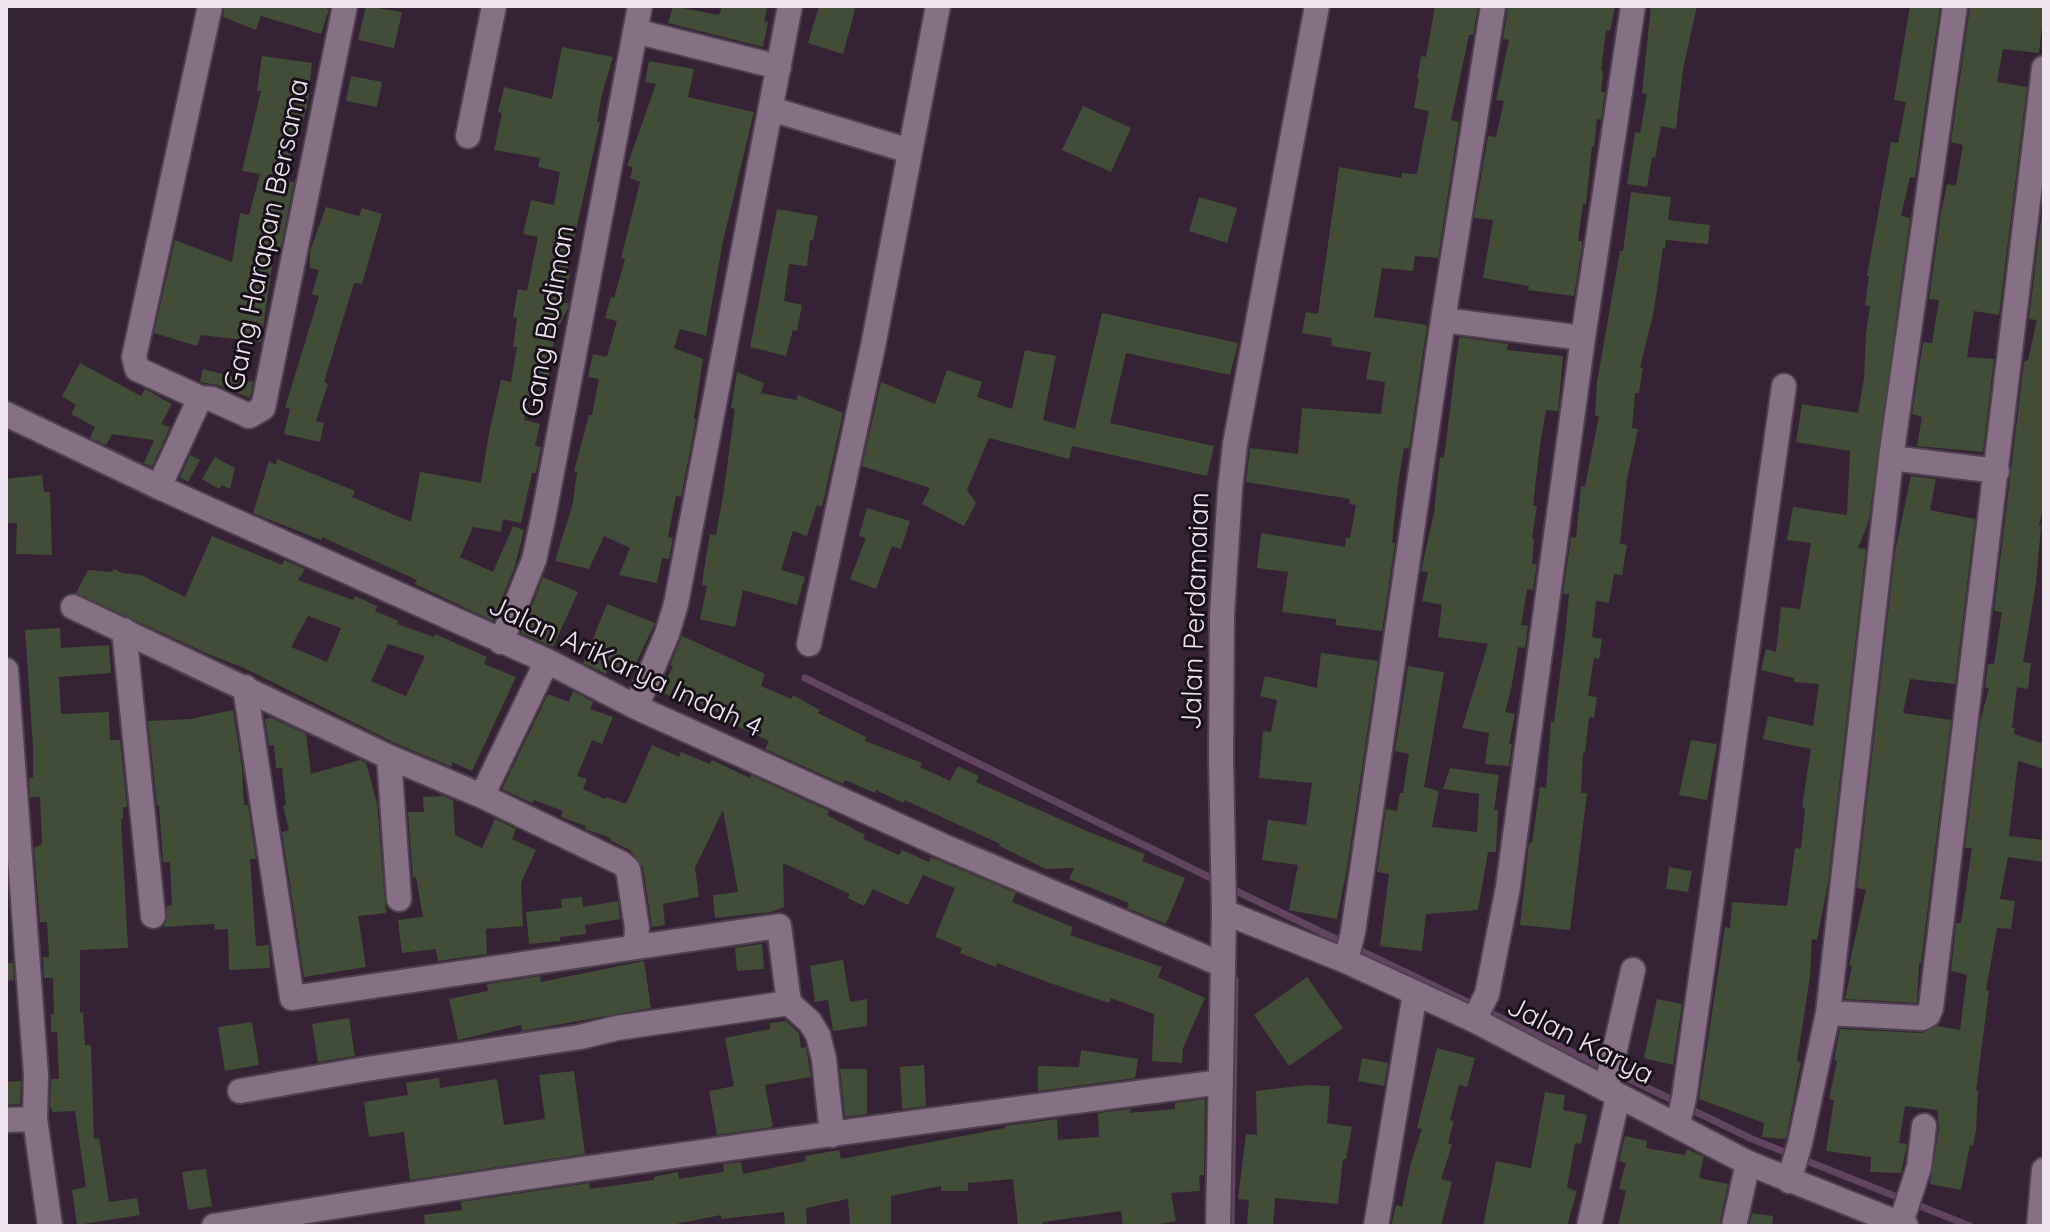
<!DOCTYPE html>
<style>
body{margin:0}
#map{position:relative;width:2050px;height:1232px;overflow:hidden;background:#352335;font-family:Quicksand,sans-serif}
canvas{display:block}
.frame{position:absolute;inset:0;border:8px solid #f0e4ef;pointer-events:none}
</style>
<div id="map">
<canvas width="2050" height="1232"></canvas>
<div class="frame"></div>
</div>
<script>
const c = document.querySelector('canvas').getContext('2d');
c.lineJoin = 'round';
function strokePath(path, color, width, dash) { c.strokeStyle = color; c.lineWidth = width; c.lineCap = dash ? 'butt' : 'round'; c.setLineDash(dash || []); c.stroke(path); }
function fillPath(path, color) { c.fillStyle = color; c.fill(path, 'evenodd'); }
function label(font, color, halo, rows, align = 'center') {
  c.font = font + ' Quicksand,sans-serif'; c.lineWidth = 6; c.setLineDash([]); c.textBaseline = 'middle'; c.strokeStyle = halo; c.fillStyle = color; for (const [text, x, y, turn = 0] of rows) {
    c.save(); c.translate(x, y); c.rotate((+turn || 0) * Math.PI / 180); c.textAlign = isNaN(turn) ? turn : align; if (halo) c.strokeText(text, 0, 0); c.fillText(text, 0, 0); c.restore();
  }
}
const stream = new Path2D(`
 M805,678L1219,882
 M1230,888L1605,1068
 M1616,1073L1677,1102
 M1688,1108L1752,1139L1970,1226
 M1231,1226L1235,980`);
const building = new Path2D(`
 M225,6H318L329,9L321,34L261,16L256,30L223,17Z
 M366,6L402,12L394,48L358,40Z
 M673,6L719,15L722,6H768L764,21L768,22L763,47L668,23Z
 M819,6H856L843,54L808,43Z
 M1435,6H1478L1473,35H1469L1451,120L1459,122L1438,258L1415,256L1413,271L1382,268L1374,317L1427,325L1409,449L1404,448L1398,484L1392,543H1395L1382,631L1336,625V619L1282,612L1288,572L1257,568L1261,533L1345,547L1346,538H1350L1356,505L1349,504L1350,499L1246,482L1250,448L1298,454L1302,408L1381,414L1385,382L1366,379L1371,352L1331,346L1332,338L1302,333L1306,312L1318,314L1339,167L1401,178L1402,173L1417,174L1429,111L1414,108L1419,79H1417L1421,56L1426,57Z
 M1508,6H1615L1610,31L1606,30L1601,71H1603L1601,92H1605L1601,120L1597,119L1594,147L1592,146L1586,204H1583L1578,241H1582V246L1574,296L1528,290L1529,286L1483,278L1493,220L1474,218L1488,136L1496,137L1504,101L1496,100L1509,40L1503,39Z
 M1651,6H1697L1683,69L1676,129L1661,126L1655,158L1652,157L1647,187L1627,184L1635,132L1640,133L1647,94L1642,93Z
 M1910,6H1940L1915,178L1910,177L1901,216L1910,218L1869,520L1858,548L1866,549L1828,883L1817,940L1812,939L1810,976L1797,1061L1801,1062L1786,1139L1762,1137L1764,1123L1699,1099L1725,927L1730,928L1732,902L1787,906L1795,848L1801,849L1805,808L1802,807L1811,749L1763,739L1768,716L1813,726L1819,684L1794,682V678L1761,670L1766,649L1776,652L1781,607L1800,609L1811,543L1787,540L1793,507L1847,515L1850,451L1796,442L1802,404L1858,413L1864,378L1866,334L1870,306L1865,305L1869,276H1867L1891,142L1898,143L1906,102L1894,100Z
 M1970,6H2044L2039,53L2003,49L1997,82L2027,87L1999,315L1974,311L1967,357L1994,359L1983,452L1917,446L1922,417L1912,414L1923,342L1932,343L1939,300L1929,299L1941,212L1947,184L1956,186L1963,145L1951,142Z
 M562,47L613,57L602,94L597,122H600L567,271L570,272L564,303H569L568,308L555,333L548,380L534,378L524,420L540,424L535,446L541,447L536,473H532L521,523L503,519L501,532L473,527L460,557L493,572L513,526L524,530L515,566L493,621L415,584L417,580L322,537L321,540L253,513L269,461L276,465L277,459L355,491L352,497L411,522L420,472L481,483L489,433L501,380L511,382L517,347H513L517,318L513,317L518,289L527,291L538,237L523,234L531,200L554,205L560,172L538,167L540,158L494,150L502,113L498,112L504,87L552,99Z
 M262,56L312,63L308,101L302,126L298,125L285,181L294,182L281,247L275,246L261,342L201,335L197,346L154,333L175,240L232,262L240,213L249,215L260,174L242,171L261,91H257Z
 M649,61L694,69L688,97L754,112L723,241L706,336L680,329L674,348L703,359L694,419H696L681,497L676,496L668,537L673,538L669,559L662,558L657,583L619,575L630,548L604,536L589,569L555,561L573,503L577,472L574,471L589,415H592L599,379L588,377L593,354L607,357L617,321L605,318L611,297L614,298L625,259L621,258L640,182L630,178L633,167L627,166L656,84L645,82Z
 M351,76L382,82L377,107L346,101Z
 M1083,106L1131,128L1111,172L1062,150Z
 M1631,192L1671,197L1668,220L1710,225L1708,244L1666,240L1665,248H1663L1654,310L1640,368H1643L1639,393H1635L1632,428L1638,429L1627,479L1620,544L1627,545L1622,575L1614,574L1609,603L1596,601L1592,637L1602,639L1599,659L1594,658L1588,696L1597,697L1594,718L1589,717L1585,753H1583L1581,793H1587L1570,930L1520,925L1529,843H1532L1540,787L1546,788L1551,722H1554L1566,628L1569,594H1563L1571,537L1576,538L1581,486H1585L1599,416H1595L1597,382L1620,251H1623Z
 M2044,194V504L2039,525L2041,526L2036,583L2023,662L2031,663L2028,689L2017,687L2012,728H2015L2014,734L2044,744V769L2018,761L2009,836L2044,840V862L2008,857L2000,899L2015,901L2011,929L1997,928L1986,990L1989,991L1976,1091H1978L1976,1130L1973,1146L1970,1145L1961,1190L1930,1184L1939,1128L1937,1110L1905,1106L1899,1143L1907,1144L1901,1173L1870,1172L1871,1157L1826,1151L1834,1100L1829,1099L1837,1061L1834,1060L1840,1029L1921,1033L1937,1026L1960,1030L1967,975L1951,971L1956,923H1961L1972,848H1965L1980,722L1989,688L1985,687L1988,664H1994L2002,612L1994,611L2024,362L2028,360L2037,320L2029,319Z
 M1199,197L1237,208L1227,243L1189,231Z
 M326,207L359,216L362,208L382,214L362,284L354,283L324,382L328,384L316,421L324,423L320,442L284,434L290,409L285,408L319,296L312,294L319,270L310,268V251Z
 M777,209L818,216L813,240H810L807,266L789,264L784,301L802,305L797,331L793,330L786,356L750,347Z
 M1102,313L1238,343L1230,375L1126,353L1110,423L1214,446L1207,476L1072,446L1069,459L989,438L967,490L976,503L964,526L922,504L930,488L862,466L881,382L935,404L947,370L982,382L977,397L1012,409L1025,350L1056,356L1043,420L1075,429Z
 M1459,337L1508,344L1507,350L1563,356L1558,411L1546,410L1540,445L1533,506H1537L1532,539H1534L1532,564H1537L1533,590L1527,589L1521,625L1528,626L1525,648L1518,647L1511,690L1505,712L1515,714L1509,744H1512L1509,766L1485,764L1489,733L1462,728L1488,644L1438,637L1442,605L1422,601L1428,572L1421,571L1434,513L1440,457L1444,458Z
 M80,363L141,396L145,389L172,404L161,424L170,427L152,467L144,463L154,440L112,434L106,445L90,438L95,427L71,414L76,405L62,396Z
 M203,369L253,382L250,398L218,385L200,382Z
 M737,372L764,383L761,393L796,400L798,395L843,413L822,507L817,505L807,536L793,531L781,570L805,577L797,605L743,590L735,627L700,619L707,586L702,585L706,557L710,534L716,535L723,496L735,409L731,408Z
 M190,455L200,460L188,482L180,477Z
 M215,457L235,468L230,489L222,485L219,489L202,479Z
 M42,475L44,492H50L52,555L16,554L17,523H6V479Z
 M1911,476L1936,479L1930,510L1975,519L1955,684L1910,679L1903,713L1951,720L1921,963H1919L1917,1003L1845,999L1852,966L1849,965L1866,890L1857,888L1895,552Z
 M867,508L910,521L901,549L892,546L876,589L850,579L866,538L859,536Z
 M212,536L282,565L284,560L305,569L298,580L353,600L355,596L377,606L375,611L399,621L397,624L434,637L435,634L487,657L484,664L516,677L472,771L452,762V767L395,743L244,668L208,654L76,593L88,570L112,572L114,569L122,573L141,575L185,597ZM308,616L341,628L327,662L291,647ZM388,644L425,656L406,696L371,681Z
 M543,577L578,592L553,647L521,633Z
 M607,604L655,623L629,678L608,669L606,674L583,663Z
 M60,628L61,648L109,645L111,673L59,677L61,714L109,712L110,740H120L127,807H123V819H121L128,948L80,950V1013L83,1012L85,1045H91L94,1139L99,1138L109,1202L137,1198L140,1215L77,1225L72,1190L86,1187L75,1111L53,1112L50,1106L51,1079H59L57,1032H51V1014H54L53,978H44L43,957H49L47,922H40L34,848L42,844L40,797H30L29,778H33V746L25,630Z
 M682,636L765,674L761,686L791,699L793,695L820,710L818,713L866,737L865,741L922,763L920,767L950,781L958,766L979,776L976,782L1089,832L1145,854L1142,861L1185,878L1166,924L1127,908L1129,903L1069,879L1074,868L1046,869L999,846L1000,844L905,800L903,803L876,790L875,793L845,780L843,784L765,749L769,741L717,717L719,713L687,697L684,703L660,691L673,667L670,665Z
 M1321,653L1378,661L1347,868L1337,919L1289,910L1298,865L1262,860L1268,820L1306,825L1312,783L1259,778L1263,731L1271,732L1277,700L1260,696L1265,676L1317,688Z
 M1408,666L1444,672L1424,787L1439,791L1432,827L1477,832L1479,794L1443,789L1450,768L1499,775L1494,810H1498L1496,852H1488L1478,910L1426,914L1422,951L1380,946L1389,874L1377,872L1386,809L1397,811L1400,793H1403L1409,754L1395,751Z
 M573,691L593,702L590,709L613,717L602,744L592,740L577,776L587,779L583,789L605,799L606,797L626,804L652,745L679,757L681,752L710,764L712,760L750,778L751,775L829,811L827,815L865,835L863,839L899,855L902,850L929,862L931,857L1016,893L1012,902L1073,927L1070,935L1162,967L1158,977L1205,998L1183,1048L1182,1063L1152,1061L1154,1014L1111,998L1109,1003L1050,983L997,963L996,967L960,953L962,948L935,937L955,888L923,875L908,905L873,889L864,906L848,898L850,894L783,863L784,907L771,912L715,918L713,895L738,892L723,810L695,868L699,897L663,904L665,925L652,927L643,867L630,850L610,840L611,838L585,829L586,826L561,817L563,811L534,800L532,803L502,789L548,694L569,702Z
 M233,710L242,768L244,805H248L256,859H250L256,946L269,945L270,968L229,970L228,929L215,930L214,924L164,927L167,906L172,905L170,862H163L159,805H157L148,721L190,719Z
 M272,718L306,734L311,774L360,760L366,763L377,803L386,913L358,916L366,967L304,977L282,832L289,830L283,806L286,805L282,768H276L274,745L269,746L265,719Z
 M1691,740L1717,744L1707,800L1679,795Z
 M443,796L453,800L455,835L482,848L495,819L516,829L512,839L536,850L521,883L523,926L486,929L487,954L438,961L436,949L402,953L398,920L423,917L416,877L413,878L408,812H424L423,797Z
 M1669,867L1692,871L1688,892L1666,889Z
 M582,897L583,907L618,901L620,919L585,925L586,934L560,937V941L529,944L526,912L562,908L561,899Z
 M762,944L764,969L737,971L735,948Z
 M843,960L850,1002L867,999V1026L833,1031L828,1000L815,1002L810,966Z
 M644,961L651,1008L522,1031L521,1025L458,1040L449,999L488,991L487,984L540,976L541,982Z
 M6,963H13L14,980L6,981Z
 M1307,977L1343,1028L1289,1066L1254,1015Z
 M1657,999L1682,1004L1673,1065L1644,1058Z
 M349,1018L355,1056L318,1062L312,1024Z
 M786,1021L799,1033L801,1048L806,1047L811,1077L765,1085L773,1127L717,1135L709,1091L734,1086L725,1038L770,1029V1023Z
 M252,1022L259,1065L225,1071L218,1027Z
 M1437,1048L1475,1058L1467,1087L1459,1085L1450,1120L1454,1121L1448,1143L1452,1145L1441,1179L1452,1182L1441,1226H1391L1396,1205L1402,1207L1411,1162L1422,1129L1417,1128Z
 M1081,1050L1138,1059L1135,1078L1038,1091V1066L1079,1067Z
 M1362,1058L1388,1063L1384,1086L1358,1081Z
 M924,1065L926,1106L902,1109L900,1067Z
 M840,1069H867V1114L845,1117Z
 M574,1071L585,1154L410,1180L404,1132L369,1137L364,1102L408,1095L406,1083L439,1078L440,1088L497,1079L504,1125L545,1119L539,1075Z
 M21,1081L20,1104L6,1105V1082Z
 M1307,1085L1330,1086L1327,1123L1352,1127L1346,1159H1343L1338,1204L1275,1198L1273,1226H1247L1249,1200L1238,1199L1246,1134L1257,1135L1256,1091Z
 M1545,1092L1565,1095L1563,1110L1587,1115L1581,1144L1575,1143L1567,1188L1577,1191L1567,1226H1483L1496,1161L1531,1168Z
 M1205,1099L1204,1175H1199L1200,1191L1171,1193L1176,1221L1148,1226H1123L1121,1211L1043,1222V1226H1018L1013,1179L968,1183V1191H941V1186L891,1196V1226H850L848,1199L806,1208L807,1226H785L784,1212L721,1219V1215L666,1226H425L424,1215L462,1210L461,1202L589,1183L590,1189L654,1180V1177L678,1172L679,1179L724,1172L723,1164L741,1162L743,1174L806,1161L805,1156L839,1150L841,1159L1005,1128V1126L1057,1119L1058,1140L1099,1137L1098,1113L1131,1109L1130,1113L1175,1109V1103Z
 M1625,1136L1647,1141L1646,1148L1685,1155L1687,1149L1704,1157L1699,1178L1728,1184L1719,1226H1618L1626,1191L1619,1189L1626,1163L1619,1161Z
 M206,1169L212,1206L188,1210L182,1172Z
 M1752,1213L1773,1216L1772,1226H1749Z`);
const street = new Path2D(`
 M635,31L779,67
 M771,109L910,151
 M468,136L494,6
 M1443,320L1583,338
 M200,398L137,369L134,357L210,6
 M6,414L159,487L547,661L636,707L943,846L1223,965
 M1891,458L1997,471
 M159,487L200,398L212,399L249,416L263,408L345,6
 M73,607L389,757L482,796L621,863L628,869L637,928L636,946
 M124,630L153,916
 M501,642L534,560L543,519L640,6
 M809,644L873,346L938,6
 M6,670L36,1075L35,1119L50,1226
 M245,687L292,998L779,926L789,1003L810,1022L818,1035L824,1059L832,1135
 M636,707L667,634L676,604L790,6
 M389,757L399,899
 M482,796L547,661
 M1346,961L1353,932L1443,320L1493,6
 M1828,1013L1922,1018L1928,1015L1931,1008L2044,68
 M1474,1020L1487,994L1508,887L1583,338L1633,6
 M1606,1089L1633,970
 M240,1091L360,1070L580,1037L617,1028L789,1003
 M6,1120L35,1119
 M1678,1124L1684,1098L1784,386
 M1789,1181L1800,1143L1828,1013L1891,458L1955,6
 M214,1226C548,1171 885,1126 1221,1082
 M1376,1226L1415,993
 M1589,1226L1618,1096
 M1734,1226L1748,1163
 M1900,1226L1919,1167L1924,1126
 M2039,1226L2044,1170`);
const secondary = new Path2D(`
 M1224,912L1346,961L1474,1020L1748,1163L1906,1226
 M1218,1226L1224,912L1221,757L1222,614L1230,489L1235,444L1317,6`);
const streetNames = [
 ["Gang Harapan Bersama",267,235,-78],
 ["Gang Budiman",549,321,-80],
 ["Jalan Perdamaian",1196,611,-88],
 ["Jalan AriKarya Indah 4",625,667,25],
 ["Jalan Karya",1580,1041,27]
];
strokePath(stream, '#624462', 7);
fillPath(building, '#414d36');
strokePath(street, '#4f404f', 28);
strokePath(secondary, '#4f404f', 28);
strokePath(street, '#857084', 24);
strokePath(secondary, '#857084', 24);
label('28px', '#f0e4ef', '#181018', streetNames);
</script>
